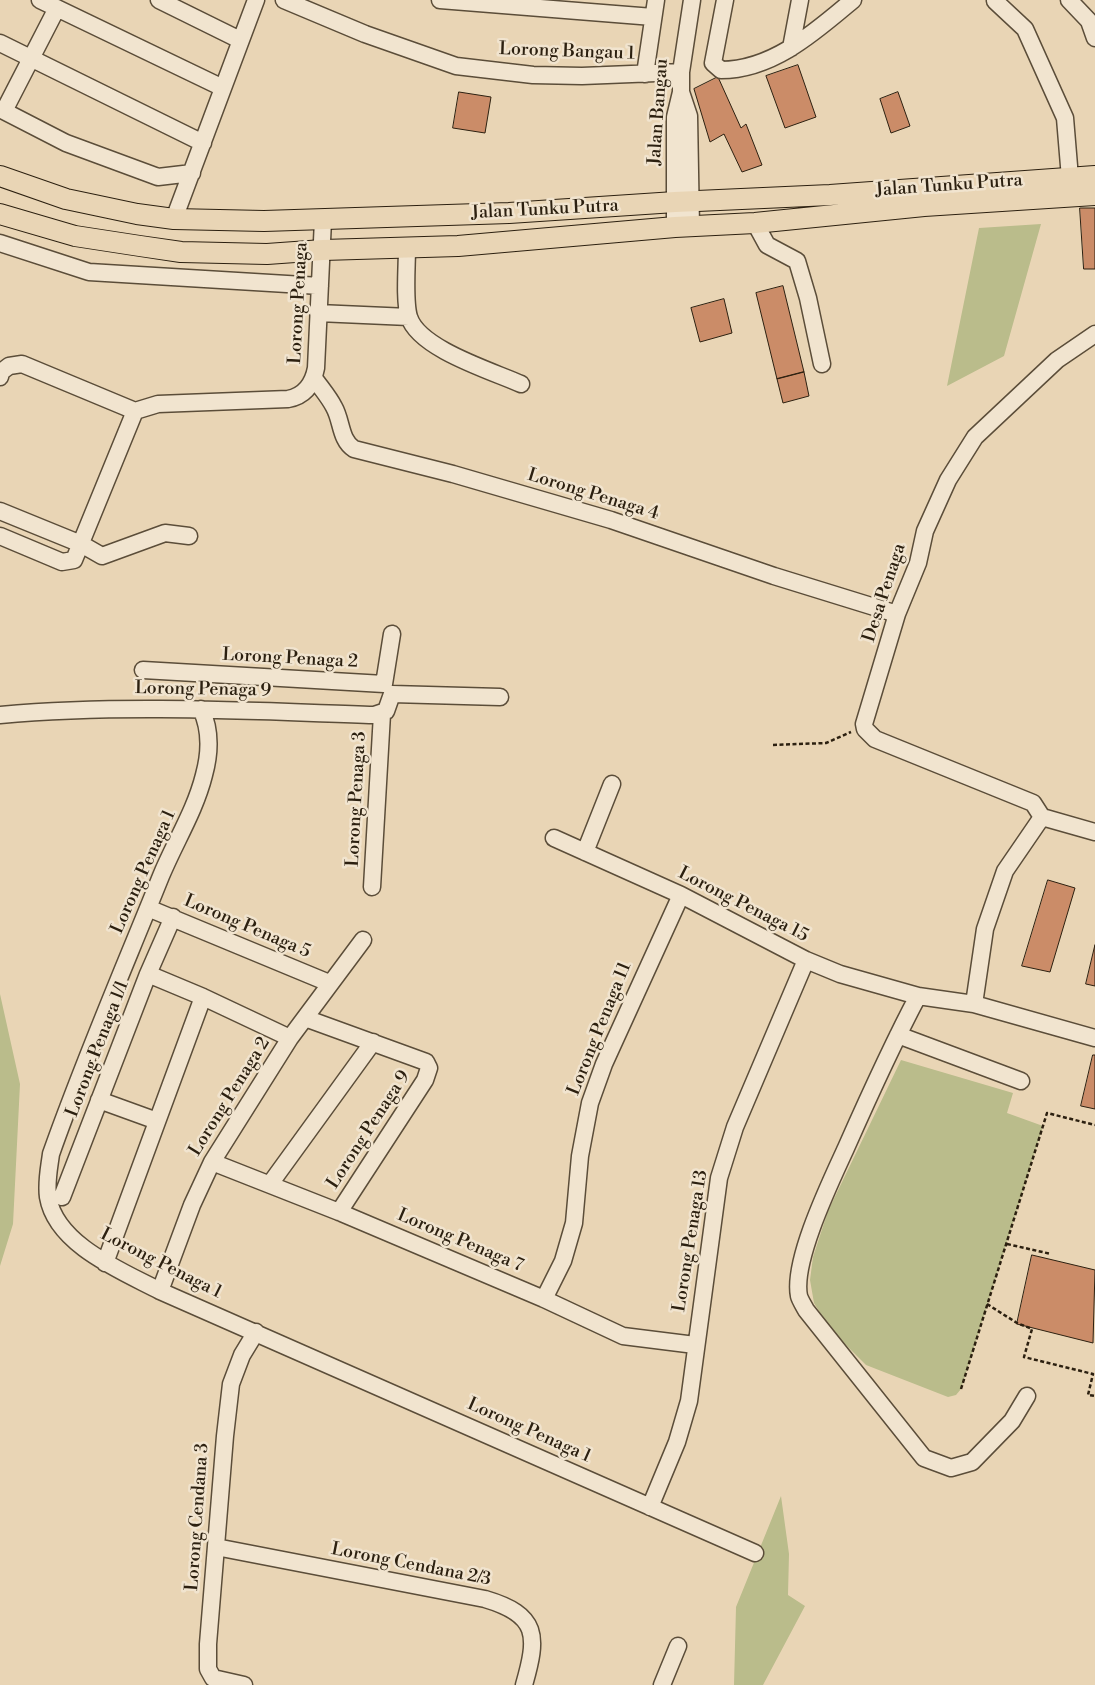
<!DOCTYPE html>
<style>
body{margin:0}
canvas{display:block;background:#e9d5b5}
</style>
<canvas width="1095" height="1685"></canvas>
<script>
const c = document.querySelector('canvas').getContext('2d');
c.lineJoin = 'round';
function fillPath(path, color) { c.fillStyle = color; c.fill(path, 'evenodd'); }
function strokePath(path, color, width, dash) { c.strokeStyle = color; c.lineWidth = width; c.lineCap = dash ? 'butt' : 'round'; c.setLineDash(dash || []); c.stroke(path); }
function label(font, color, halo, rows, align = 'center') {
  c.font = font + ' "Libre Bodoni",serif'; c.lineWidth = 5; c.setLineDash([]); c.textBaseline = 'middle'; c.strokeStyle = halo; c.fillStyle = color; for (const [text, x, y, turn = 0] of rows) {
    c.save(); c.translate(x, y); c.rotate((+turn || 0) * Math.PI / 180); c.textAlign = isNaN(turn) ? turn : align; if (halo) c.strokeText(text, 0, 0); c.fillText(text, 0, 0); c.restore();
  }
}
const green = new Path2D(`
 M1041,224L1004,356L947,386L979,228Z
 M0,994L20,1084L13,1224L0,1266Z
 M901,1060L1013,1093L1007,1113L1043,1126L961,1389L956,1395L948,1397L866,1365L830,1329L814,1303L810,1280L813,1257L828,1211Z
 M781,1496L789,1554L788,1595L805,1606L763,1685H734L736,1607Z`);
const building = new Path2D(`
 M798,65L816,117L785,128L766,76Z
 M718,77L741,128L746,124L762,165L742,172L724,134L710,142L694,89Z
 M459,92L491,97L485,133L453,128Z
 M898,92L910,126L891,133L880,99Z
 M1080,208H1095V269H1084Z
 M783,286L804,372L777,379L756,293Z
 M724,299L732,333L700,342L691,308Z
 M804,372L809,396L783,403L777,379Z
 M1048,880L1075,888L1050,972L1022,966Z
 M1095,945V986L1086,984Z
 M1093,1055H1095V1109L1081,1106Z
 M1032,1255L1095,1270L1093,1343L1017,1324Z`);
const path = new Path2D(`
 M773,745L826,743L851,732
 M1007,1244L1051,1254
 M987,1304L1017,1323L1032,1329L1024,1357L1093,1374L1088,1395L1095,1396
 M961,1389L1047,1113L1095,1125`);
const minor = new Path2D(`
 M40,0L223,88
 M159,0L240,40
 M284,0L365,34L456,66L533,75L582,76L681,72
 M440,0L653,17
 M725,0L713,63L721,70C773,70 816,31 853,0
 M1069,0L1089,21L1095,38
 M995,1L1025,29L1065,118L1070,178
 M0,43L203,143
 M791,48L800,0
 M645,74L656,0
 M681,92L689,116L691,227
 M0,109L66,143L158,177L192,173
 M4,111L57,8
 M174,219L256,0
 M755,223L767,245L797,261L808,298L822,364
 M675,227V117L681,92V72L692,0
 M0,243L89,272L320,286
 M407,248C407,266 404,301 409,317C419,349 492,371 521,384
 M318,313L409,317
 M0,377L1,372L9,366L22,364L135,411
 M314,378C321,388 329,397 334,407C342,421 340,440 354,449L453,474L611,520L774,576L897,614
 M135,411L158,404L288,399C305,396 313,384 316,368L323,220
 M0,511L81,544L102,556L165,533L189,536
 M0,536L62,562L74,560L135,411
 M143,670L384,684
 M384,684L392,634
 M392,694L500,697
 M201,709C211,730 210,753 204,775C195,811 175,842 161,876C124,968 84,1060 51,1154C49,1169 46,1182 48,1197C56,1245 122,1271 160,1291L755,1553
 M0,715C124,704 249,711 374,715L386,711L392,694
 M1042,817L1033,803L875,739L865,729L864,724L897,614L918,563L925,531L948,480L975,437L1057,360L1095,334
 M1042,817L1095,832
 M554,838L681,895L806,960L840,974L918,996L974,1004L1095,1038
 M585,852L612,784
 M372,887L382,714
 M148,908L329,983
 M148,974L203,997L290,1038
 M918,996C892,1045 869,1096 846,1148C831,1181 792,1261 799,1296C800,1300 804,1306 806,1310L924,1458L951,1468L972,1462L1012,1421L1027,1396
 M974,1004L985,929L1005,871L1042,817
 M305,1018L426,1062L429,1068L425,1080L339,1212
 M898,1035L1021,1081
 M99,1100L157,1121
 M212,1162L339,1212L544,1299L623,1336L695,1345
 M270,1184L373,1042
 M62,1197L148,974L173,917
 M105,1263L203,997
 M160,1291L192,1205L212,1162L290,1038L363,940
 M544,1299L563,1261L574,1223L580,1156L590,1103L604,1064L681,895
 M650,1507L677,1442L689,1401L719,1178L735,1127L806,960
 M216,1547L485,1599C539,1615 538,1636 524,1685
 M244,1685L213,1678L208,1669V1644L225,1436L231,1384L242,1355L256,1332
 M662,1685L678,1646`);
const major = new Path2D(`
 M0,176L66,199L137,214L174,219L264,221L509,213L675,202L830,195L1095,176
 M0,214L75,236L140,246L181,252L267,254L323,250L458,246L675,227L755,223L924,206L1095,195`);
const streetNames = [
 ["Lorong Bangau 1",567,52,2],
 ["Jalan Bangau",659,112,-86],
 ["Jalan Tunku Putra",949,186,-4],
 ["Jalan Tunku Putra",545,210,-3],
 ["Lorong Penaga",299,303,-87],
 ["Lorong Penaga 4",593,495,17],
 ["Desa Penaga",885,593,-72],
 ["Lorong Penaga 2",290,659,3],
 ["Lorong Penaga 9",203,690,1],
 ["Lorong Penaga 3",357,799,-87],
 ["Lorong Penaga 1",144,872,-66],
 ["Lorong Penaga 15",743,905,27],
 ["Lorong Penaga 5",247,927,23],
 ["Lorong Penaga 11",600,1029,-68],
 ["Lorong Penaga 1/1",98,1049,-69],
 ["Lorong Penaga 2",230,1097,-58],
 ["Lorong Penaga 9",369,1130,-57],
 ["Lorong Penaga 7",460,1241,23],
 ["Lorong Penaga 13",691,1241,-81],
 ["Lorong Penaga 1",161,1264,27],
 ["Lorong Penaga 1",529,1431,24],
 ["Lorong Cendana 3",198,1517,-86],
 ["Lorong Cendana 2/3",411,1565,11]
];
fillPath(green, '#babc8b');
fillPath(building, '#cb8c68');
strokePath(building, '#2c2010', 1);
strokePath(minor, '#5b4d39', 19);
strokePath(major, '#2c2010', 22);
strokePath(path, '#2c2010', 2.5, [4, 2.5]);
strokePath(minor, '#f1e4cf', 16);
strokePath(major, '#e9d5b5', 20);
label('18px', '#2c2010', '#f1e4cf', streetNames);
</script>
